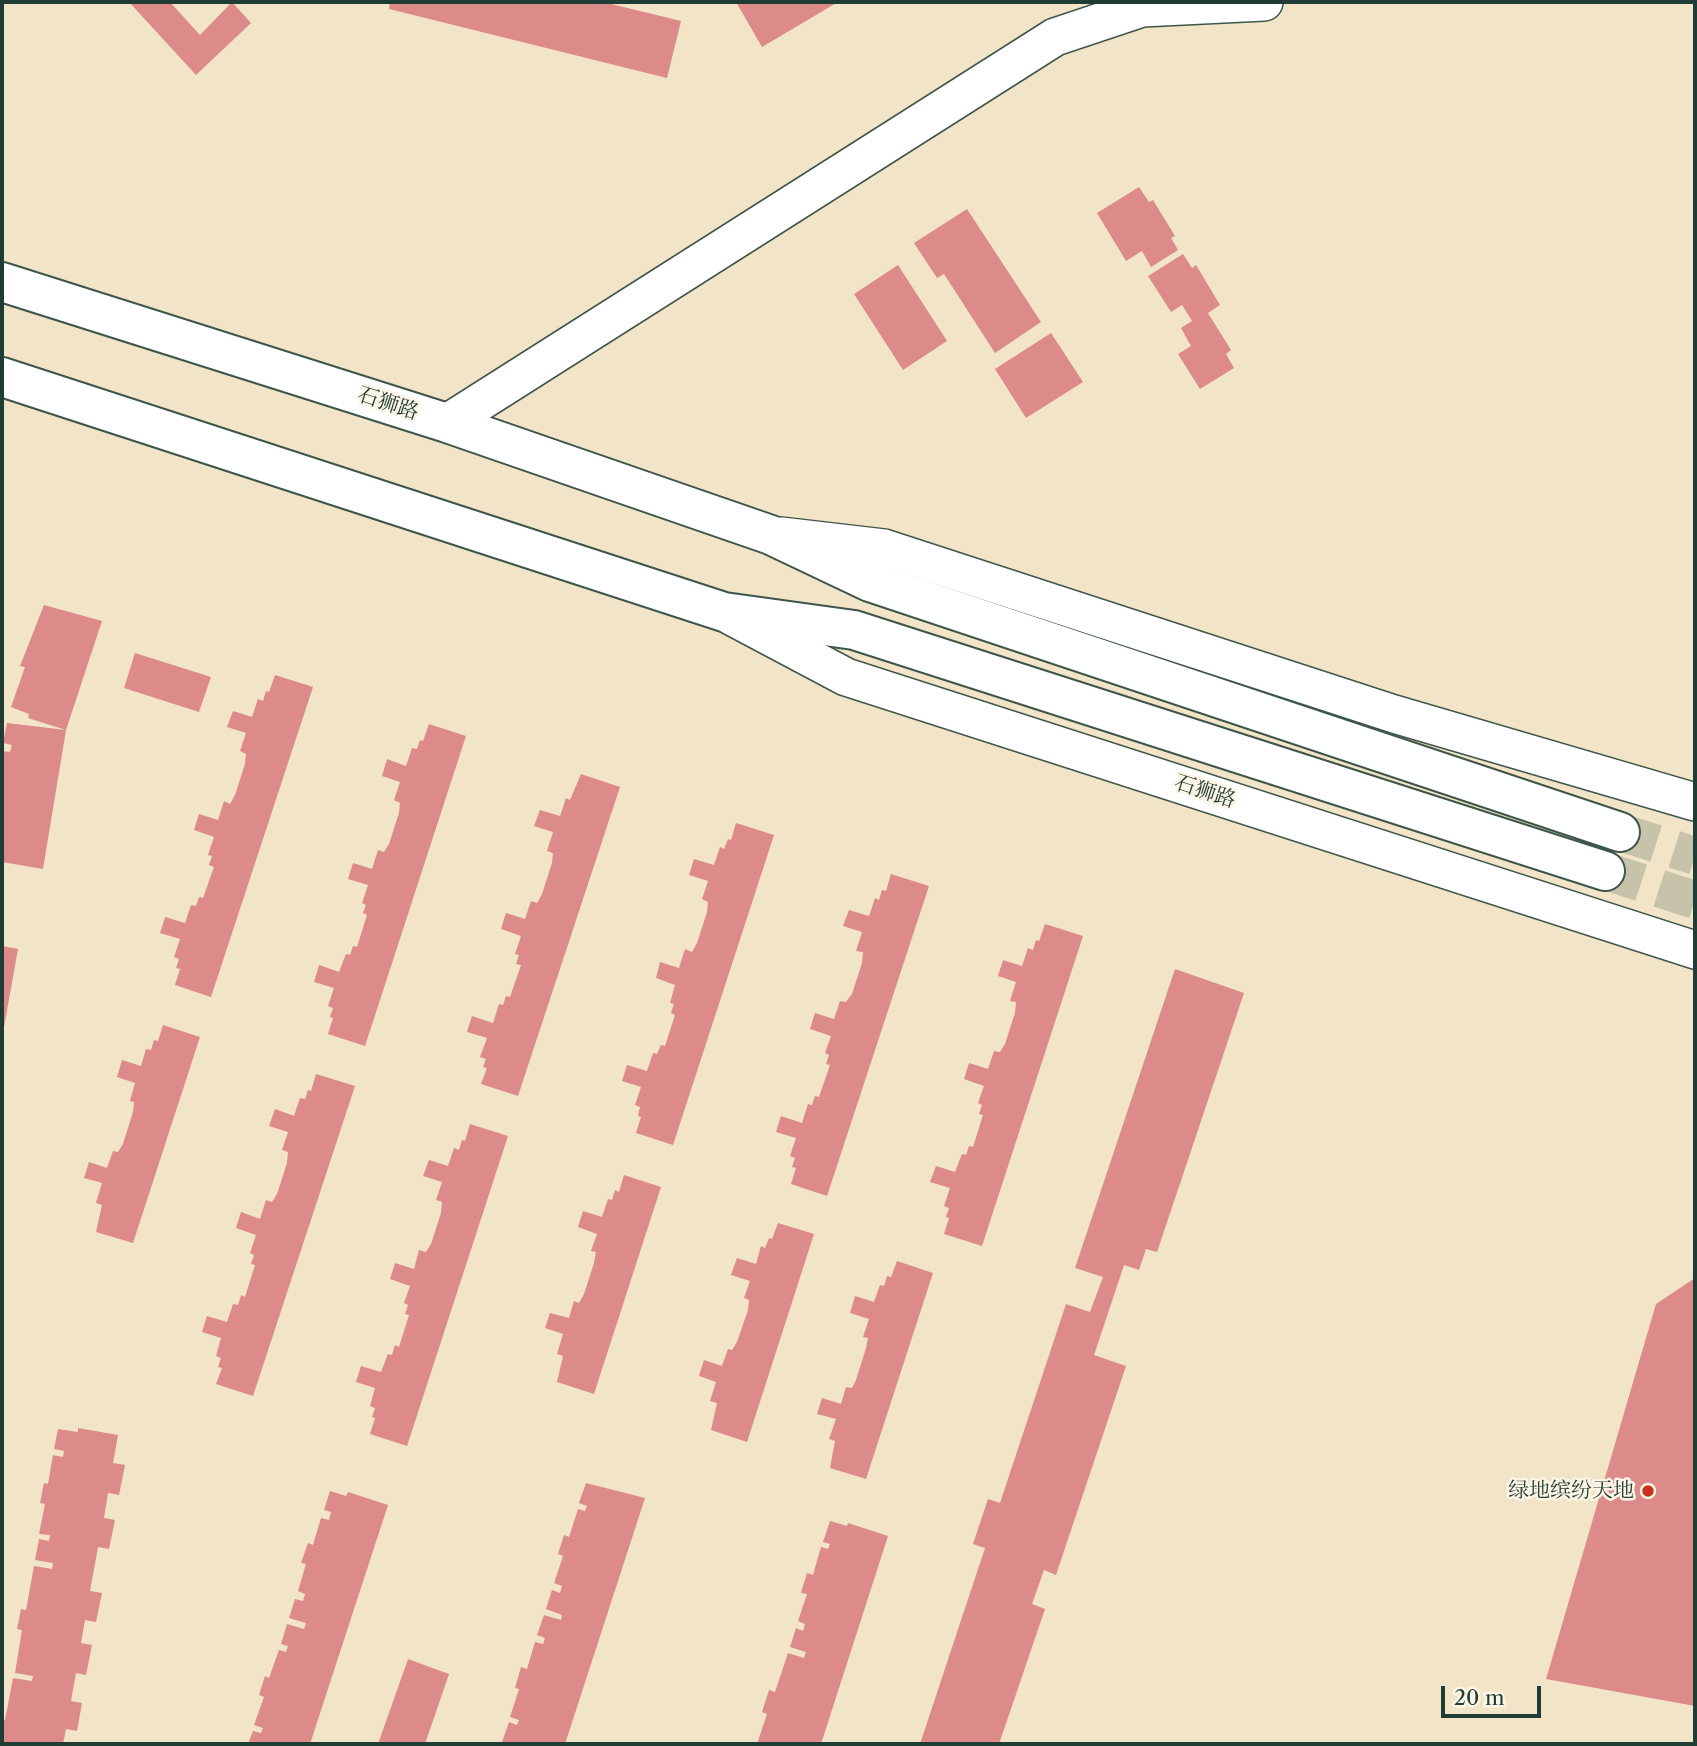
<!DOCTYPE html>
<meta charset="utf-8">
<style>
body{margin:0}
#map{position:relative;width:1697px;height:1746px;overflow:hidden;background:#f1e4c7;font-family:"Libre Caslon Text",serif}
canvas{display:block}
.frame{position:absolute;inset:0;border:4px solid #1f3d34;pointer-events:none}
.scale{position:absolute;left:1441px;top:1686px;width:100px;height:32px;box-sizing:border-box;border:4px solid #1f3d34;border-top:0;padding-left:9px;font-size:21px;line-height:24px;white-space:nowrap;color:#1f3d34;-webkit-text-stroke:5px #fcf5e5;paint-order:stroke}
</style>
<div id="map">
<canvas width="1697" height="1746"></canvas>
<div class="frame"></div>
<div class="scale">20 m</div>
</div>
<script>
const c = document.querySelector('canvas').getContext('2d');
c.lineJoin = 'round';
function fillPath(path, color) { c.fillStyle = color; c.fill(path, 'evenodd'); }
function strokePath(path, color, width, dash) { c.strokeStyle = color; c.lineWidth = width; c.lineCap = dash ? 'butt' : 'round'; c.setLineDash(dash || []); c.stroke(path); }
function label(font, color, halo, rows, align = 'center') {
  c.font = font + ' "Libre Caslon Text","Noto Serif SC",serif'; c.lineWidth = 5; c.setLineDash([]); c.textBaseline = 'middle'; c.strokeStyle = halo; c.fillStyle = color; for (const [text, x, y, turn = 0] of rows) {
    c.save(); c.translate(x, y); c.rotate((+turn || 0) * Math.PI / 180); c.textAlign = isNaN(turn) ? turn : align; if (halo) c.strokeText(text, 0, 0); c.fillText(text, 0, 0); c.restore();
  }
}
const building = new Path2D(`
 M129,2H170L200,35L232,2L251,23L196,75Z
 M390,2H603L681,21L667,78L389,9Z
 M736,2H838L762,47Z
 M1139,187L1149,202L1153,200L1175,236L1171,238L1178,250L1151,267L1142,251L1126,261L1097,213Z
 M967,209L1041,322L995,353L944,274L937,278L914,243Z
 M1183,254L1192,268L1196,265L1220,305L1208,313L1231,350L1226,354L1234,368L1200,389L1178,354L1191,346L1181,328L1192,321L1182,305L1171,312L1148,276Z
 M898,265L947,341L903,370L854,294Z
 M1051,333L1083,382L1026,418L995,369Z
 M44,605L102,621L66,730L28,718L29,714L11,707L25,667L20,666Z
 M135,653L211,677L199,712L124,688Z
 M275,675L313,687L211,997L175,985L180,969L176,968L179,959L174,957L180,939L160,933L165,917L185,923L191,905L196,906L199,897L203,898L214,867L209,865L212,856L208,855L214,837L194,830L199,814L218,820L224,801L230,804L235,795L245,764L246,754L240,751L246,733L227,727L233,711L252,717L258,699L263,701L266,691L269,692Z
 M7,723L66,730L43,869L2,862V751L10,752L12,745L3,743Z
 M429,724L466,736L365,1046L328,1034L333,1018L330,1017L333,1008L328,1006L334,988L314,982L319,965L339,972L346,954L350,955L353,946L357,947L367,915L363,913L366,905L362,903L368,885L348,879L353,863L372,869L378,850L384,852L389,844L399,813L400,803L394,800L400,782L382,776L387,759L406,766L412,748L417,749L420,740L423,741Z
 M581,774L620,787L518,1096L481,1084L487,1068L483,1067L486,1059L480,1057L487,1038L467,1032L472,1016L493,1023L499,1004L503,1005L506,996L510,997L521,965L516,964L519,955L515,954L521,936L501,929L506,913L525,919L531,901L537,903L542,894L552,863L553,853L547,851L553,832L534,826L540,810L560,816L566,798L570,800Z
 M736,823L774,835L673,1145L636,1133L641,1117L638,1116L640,1107L635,1105L641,1087L622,1081L627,1065L647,1071L653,1053L657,1054L661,1045L665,1046L675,1015L671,1013L674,1004L670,1003L675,985L656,978L660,962L679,968L685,949L692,952L697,943L707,912L708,902L702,899L708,881L689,875L694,859L714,865L720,847L724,849L728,839L731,840Z
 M891,874L929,886L827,1196L791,1184L796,1168L792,1167L795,1158L790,1156L796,1138L776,1132L781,1116L802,1123L808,1104L812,1105L815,1096L819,1097L830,1065L826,1064L829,1055L825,1053L831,1036L810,1029L815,1013L834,1019L840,1001L846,1002L852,994L862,963L863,952L856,951L862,932L843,926L849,910L869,916L875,898L879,900L882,890L886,891Z
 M1045,924L1083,936L982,1246L944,1234L949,1218L946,1217L949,1208L944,1206L950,1188L930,1182L936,1166L955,1172L962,1154L966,1155L969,1146L973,1147L983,1115L979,1114L982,1105L978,1103L984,1086L964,1079L969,1063L988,1069L994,1051L1000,1052L1005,1044L1015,1013L1016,1002L1010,1001L1016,982L998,976L1003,960L1022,966L1028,948L1033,950L1036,940L1039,941Z
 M2,946L18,949L3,1033H2Z
 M1175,969L1244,993L1157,1252L1146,1249L1139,1270L1124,1265L1094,1355L1126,1366L1056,1575L1044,1570L1032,1604L1045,1609L999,1744H920L985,1548L973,1544L988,1499L1000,1503L1066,1304L1090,1312L1103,1277L1075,1268Z
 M163,1025L200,1037L133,1243L96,1232L102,1205L96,1203L102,1183L84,1178L89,1162L107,1168L113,1151L118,1152L123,1144L133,1112L134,1102L130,1101L135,1083L117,1077L122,1060L141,1066L146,1049L151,1050L154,1040L158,1041Z
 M316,1074L355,1086L253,1396L216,1384L222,1368L218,1367L221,1358L216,1356L221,1338L202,1332L207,1316L227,1322L233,1304L238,1305L241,1295L245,1297L255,1265L251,1264L254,1255L250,1253L256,1235L236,1228L241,1212L260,1219L266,1200L272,1202L277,1194L287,1163L288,1152L282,1150L288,1132L269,1126L275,1109L294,1116L300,1098L305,1099L308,1090L311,1091Z
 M470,1124L508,1136L407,1446L370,1434L375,1418L372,1417L375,1408L370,1406L375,1388L356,1382L361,1366L381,1372L388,1354L392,1355L395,1345L399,1347L409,1315L405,1314L408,1305L404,1303L410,1286L390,1279L395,1263L414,1269L419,1250L426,1252L431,1244L441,1213L442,1202L436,1200L442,1182L423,1176L429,1160L448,1166L454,1148L459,1150L462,1140L465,1141Z
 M624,1175L661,1187L594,1394L557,1382L563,1356L557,1354L563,1334L545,1328L550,1313L569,1318L574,1301L579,1303L584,1294L594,1263L596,1252L591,1251L597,1234L578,1227L583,1211L602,1217L608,1199L612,1200L615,1190L619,1192Z
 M778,1223L814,1234L747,1442L711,1430L717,1403L710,1401L716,1382L699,1376L704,1360L722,1366L728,1349L732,1350L737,1342L748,1310L749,1300L744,1298L750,1281L731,1275L737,1258L756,1264L761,1246L765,1248L769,1238L772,1239Z
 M897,1261L933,1273L866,1479L830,1468L835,1441L829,1439L836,1419L817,1414L822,1398L841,1404L846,1387L852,1388L856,1380L866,1348L868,1338L863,1337L869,1319L850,1313L855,1296L874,1302L880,1285L884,1286L887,1276L891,1277Z
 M1695,1278V1706L1546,1679L1656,1304Z
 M78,1428L118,1435L113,1463L125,1465L119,1495L108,1493L104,1518L115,1520L109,1549L98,1547L90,1591L102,1593L96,1622L85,1620L81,1643L92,1645L86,1675L76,1673L71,1701L82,1703L77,1731L66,1729L63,1744H2V1720H5L13,1678L32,1681L33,1676L15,1673L22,1630L17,1629L21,1609L26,1610L34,1566L52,1569L53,1563L35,1560L39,1539L49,1541L50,1535L39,1534L45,1504L40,1503L44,1483L48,1484L53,1455L63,1457L64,1451L54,1449L58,1429L78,1432Z
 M586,1483L645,1498L565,1744L502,1742L509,1722L517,1725L519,1720L510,1717L519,1689L515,1688L521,1667L527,1669L535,1642L543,1644L545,1638L537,1635L544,1615L561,1620L562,1615L546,1609L552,1590L560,1593L562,1586L554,1583L563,1556L558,1554L564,1535L569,1537L578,1509L585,1511L587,1506L579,1503Z
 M330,1491L346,1496L348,1492L388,1505L310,1744H248L253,1731L261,1733L263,1728L254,1725L264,1697L259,1695L265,1676L269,1678L279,1650L286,1652L288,1646L281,1644L287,1624L304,1629L306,1623L289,1618L295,1599L303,1601L305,1594L298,1591L306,1564L301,1563L308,1543L313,1545L321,1518L329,1520L331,1512L324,1510Z
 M830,1521L847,1526L848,1523L888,1536L821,1744H757L767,1714L762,1712L769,1690L775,1692L788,1653L804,1658L806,1652L790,1647L796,1628L803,1631L805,1624L798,1621L807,1594L801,1593L807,1573L813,1575L821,1547L828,1549L830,1544L823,1542Z
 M408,1659L449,1674L425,1744H378Z`);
const majorTunnel = new Path2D(`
 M1620,832L1695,856
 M1605,871L1695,900`);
const minor = new Path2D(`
 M447,423L1055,37L1142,8L1264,2
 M781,536L884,548L1394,714L1695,802
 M731,616L846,677L1695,950`);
const major = new Path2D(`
 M2,282L447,423L771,535L870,582L1620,832
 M2,377L724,612L854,630L1605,871`);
const markers = [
 [1648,1491,7,"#c8321e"]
];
const streetNames = [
 ["石狮路",388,404,18],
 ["石狮路",1205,792,18]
];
const poiNames = [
 ["绿地缤纷天地",1634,1491]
];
fillPath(building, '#dc8b8a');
strokePath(majorTunnel, '#c7c3aa', 38, [38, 19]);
strokePath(minor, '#3e564a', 40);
strokePath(major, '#3e564a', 42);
strokePath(minor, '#fff', 37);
strokePath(major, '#fff', 38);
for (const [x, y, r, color] of markers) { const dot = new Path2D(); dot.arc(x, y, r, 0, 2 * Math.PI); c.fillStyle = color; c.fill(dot); strokePath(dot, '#fcf5e5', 2.5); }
label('21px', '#1f3d34', '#fcf5e5', streetNames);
label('21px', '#1f3d34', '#fcf5e5', poiNames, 'right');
</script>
